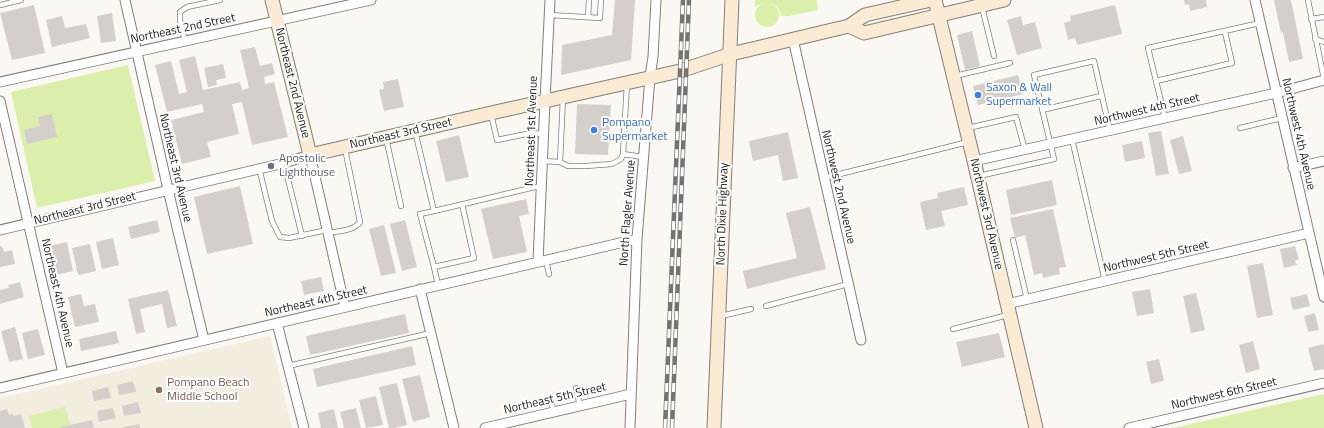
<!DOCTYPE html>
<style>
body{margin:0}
canvas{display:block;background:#fbf8f3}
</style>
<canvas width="1324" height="428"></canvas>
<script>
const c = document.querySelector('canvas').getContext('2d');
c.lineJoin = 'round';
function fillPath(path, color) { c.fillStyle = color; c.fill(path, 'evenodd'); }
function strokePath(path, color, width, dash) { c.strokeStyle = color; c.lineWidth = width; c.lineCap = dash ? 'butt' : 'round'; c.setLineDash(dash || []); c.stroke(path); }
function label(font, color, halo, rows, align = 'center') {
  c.font = font + ' "Titillium Web",sans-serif'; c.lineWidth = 4; c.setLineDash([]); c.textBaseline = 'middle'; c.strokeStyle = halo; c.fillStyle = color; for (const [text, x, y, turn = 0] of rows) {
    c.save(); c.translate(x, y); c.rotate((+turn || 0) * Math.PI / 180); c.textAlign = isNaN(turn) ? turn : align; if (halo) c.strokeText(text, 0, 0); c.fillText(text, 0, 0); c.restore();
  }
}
const built = new Path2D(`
 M270,336L292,428H0V398Z`);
const green = new Path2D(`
 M755,0H817L818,10L789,16H781C779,2 765,0 755,7Z
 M755 15a12 12 0 1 1 24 0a12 12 0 1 1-24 0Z
 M128,65L155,181L37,208L11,92Z
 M1324,394V428H1173Z
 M65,407L70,425L59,428H32L29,416Z`);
const building = new Path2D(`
 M615,0H635L631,60L561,75L562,45L612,35Z
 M1184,0H1206L1207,7L1190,11L1189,4L1185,5Z
 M1274,0H1291L1303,59L1289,62L1283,32L1281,33Z
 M34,5L45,53L12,60L0,13Z
 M1115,5L1122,34L1077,45L1075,38L1068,40L1064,23L1071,21L1070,16Z
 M112,13L116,41L101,43L97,16Z
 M62,16L65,28L86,24L90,38L52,47L46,20Z
 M1021,16L1023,25L1035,22L1042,48L1017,55L1007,20Z
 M972,31L980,66L965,70L957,35Z
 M255,47L260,66L272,63L275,74L264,77L265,84L274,82L288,137L252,145L242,102L232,104L239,134L207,142L211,157L182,164L171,120L204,112L202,104L167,112L155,65L171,61L179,94L187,92L179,60L195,56L203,90L240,82L242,90L249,88L240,50Z
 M223,64L226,78L216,80L217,85L208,87L204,68Z
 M1018,75L1023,94L978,105L973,86Z
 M398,79L404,107L384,111L379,90L384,89L383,82Z
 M577,104L611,105L608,155L575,154Z
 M52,114L57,137L27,144L24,130L40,126L38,117Z
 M1161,131L1169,174L1156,176L1148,133Z
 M788,132L798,178L783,181L778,155L753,161L749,141Z
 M459,135L469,177L446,182L436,141Z
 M1183,136L1192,171L1179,174L1170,140Z
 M1142,141L1145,158L1125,162L1122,145Z
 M1052,180L1057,205L1011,215L1006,190Z
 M240,186L253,244L207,254L194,197Z
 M964,187L968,205L941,211L945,226L926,230L920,202L938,198L937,193Z
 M526,199L529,214L519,216L527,252L493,259L481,209Z
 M810,207L826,269L747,289L743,271L797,258L786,213Z
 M1053,209L1066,267L1059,268L1060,274L1043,278L1042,273L1034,275L1025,235L1015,238L1010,218Z
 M157,220L160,232L131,239L128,227Z
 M405,220L417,267L402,271L390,224Z
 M384,225L396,273L381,276L369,229Z
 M113,238L119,265L102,269L96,242Z
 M67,242L73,271L56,275L49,246Z
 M90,244L96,271L78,275L72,248Z
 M0,246H2L4,252L12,250L15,264L0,267Z
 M1295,246L1299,260H1295L1297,265L1284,268L1280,249Z
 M1263,263L1273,315L1257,318L1247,266Z
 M321,277L324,291L304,295L301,281Z
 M20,282L24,297L0,304V290L9,288L8,285Z
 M1150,289L1154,313L1137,316L1132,292Z
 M168,290L177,326L167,328L162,304L140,309L145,332L136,334L128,299Z
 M1196,293L1205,330L1191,333L1183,296Z
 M81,294L84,306L95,304L99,322L75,327L68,297Z
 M1307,294L1310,306L1293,310L1290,298Z
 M1315,313L1319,330L1308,332L1304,316Z
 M405,314L409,333L310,355L306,336Z
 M15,327L23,359L9,362L1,331Z
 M38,329L45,355L28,359L22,333Z
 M116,331L119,343L81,351L79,339Z
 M999,333L1005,357L962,367L956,342Z
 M1253,341L1260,369L1246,373L1239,345Z
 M1324,344V369L1314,371L1308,348Z
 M412,346L416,365L317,387L313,369Z
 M1159,359L1164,381L1151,384L1146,362Z
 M420,375L430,417L413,422L402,379Z
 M133,381L136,392L119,395L117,385Z
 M397,383L407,425L395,428H389L379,387Z
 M108,387L111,398L94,401L92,391Z
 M376,396L383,425L366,428L359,400Z
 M138,402L141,413L124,416L122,406Z
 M113,408L116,418L99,422L97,411Z
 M356,408L361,428H344L340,412Z
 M7,409L9,415L13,414V416L21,414L25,428H0V411Z
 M334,409L338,428H321L318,413Z
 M92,420L94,428H61V427Z
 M139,424L140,428H123V427Z`);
const lane = new Path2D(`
 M1308,0L1324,79
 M0,5L21,0
 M982,7L994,56
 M550,15L600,18L601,0
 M588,17L589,0
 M1311,19L1324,17
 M1315,39L1324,42
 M185,41L180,20V12L187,7L220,0
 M955,76L1010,63
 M1156,81L1232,63L1225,32
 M627,84L623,154L643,157
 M1042,110L1101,96
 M491,114L497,140L531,133L544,134
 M1165,118L1148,48L1260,23
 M968,128L1016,117L1025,150
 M1240,128L1282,118
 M415,131L434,211L535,187H541
 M386,138L401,206
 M1072,139L1105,281
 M543,161L560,162L563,98
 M560,162L568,166H586L612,164L621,159L623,154
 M284,163L302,236
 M259,168L272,221L280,237L289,238L327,230
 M979,176L1054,159L1034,75L1094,61L1110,131
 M824,178L968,142
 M434,211L420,214L434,267L474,258L462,204
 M328,233C338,231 354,231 360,222L345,149
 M1013,240L1027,299
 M546,260L549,274
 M434,267L438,285
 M766,306L848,284
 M721,316L751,309
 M953,329L1008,315
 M288,366L431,333
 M576,388L580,406
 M550,397L554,412`);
const street = new Path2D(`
 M125,0L170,198L204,340
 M1255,0L1324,297
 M793,39L861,340
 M0,82L371,0
 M0,101L63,373
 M974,161L1276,93L1324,80
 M1293,168L1324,161
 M0,230L284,163L310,155L345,307
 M538,262L545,101L550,0
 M420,289L454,428
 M1007,304L1309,233
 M277,323L304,428
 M0,388L637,239
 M485,428L631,394
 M630,428L637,239L650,77L653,57L656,0
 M1129,428L1324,383`);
const secondary = new Path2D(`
 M272,0L310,155L491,113L680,71L731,54L849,26L865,15L931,0
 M935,0L974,161L1036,428
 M849,26L864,33L1004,0
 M714,428L732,0`);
const rail = new Path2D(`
 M665,428L683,0
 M672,428L689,0`);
const markers = [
 [978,95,4,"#3f7fe0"],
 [594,130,4,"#3f7fe0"],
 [271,166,4,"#6b7280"],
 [159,390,4,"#8d6e63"]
];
const streetNames = [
 ["Northeast 2nd Street",183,29,-12],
 ["Northeast 2nd Avenue",292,83,76],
 ["Northwest 4th Street",1147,110,-13],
 ["Northeast 1st Avenue",532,131,-88],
 ["Northeast 3rd Street",401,134,-13],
 ["Northwest 4th Avenue",1298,134,77],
 ["Northeast 3rd Avenue",175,168,77],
 ["Northwest 2nd Avenue",838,187,77],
 ["Northeast 3rd Street",85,209,-14],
 ["North Flagler Avenue",628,213,-86],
 ["North Dixie Highway",723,214,-88],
 ["Northwest 3rd Avenue",986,214,77],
 ["Northwest 5th Street",1156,257,-13],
 ["Northeast 4th Avenue",57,293,77],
 ["Northeast 4th Street",316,302,-13],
 ["Northwest 6th Street",1224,394,-13],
 ["Northeast 5th Street",555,399,-13]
];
const shopNames = [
 ["Saxon & Wall",986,88],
 ["Supermarket",986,102],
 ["Pompano",602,123],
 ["Supermarket",602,137]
];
const worshipNames = [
 ["Apostolic",279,159],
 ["Lighthouse",279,173]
];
const educationNames = [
 ["Pompano Beach",167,383],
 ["Middle School",167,397]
];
fillPath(built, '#f3ede0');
fillPath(green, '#dbeeac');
fillPath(building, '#d5cfcc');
strokePath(lane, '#83807b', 6);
strokePath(street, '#83807b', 11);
strokePath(secondary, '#83807b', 15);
strokePath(lane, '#fff', 4.5);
strokePath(street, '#fff', 9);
strokePath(secondary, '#fbebd5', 13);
strokePath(rail, '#757370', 4.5);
strokePath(rail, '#fff', 3, [9]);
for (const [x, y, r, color] of markers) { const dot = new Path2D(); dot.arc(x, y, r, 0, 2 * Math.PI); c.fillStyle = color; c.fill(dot); strokePath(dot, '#fff', 1.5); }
label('12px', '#1e1d1b', '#fff', streetNames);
label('12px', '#366cbe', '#fff', shopNames, 'left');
label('12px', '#5b616d', '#fff', worshipNames, 'left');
label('12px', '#785e54', '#fff', educationNames, 'left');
</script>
